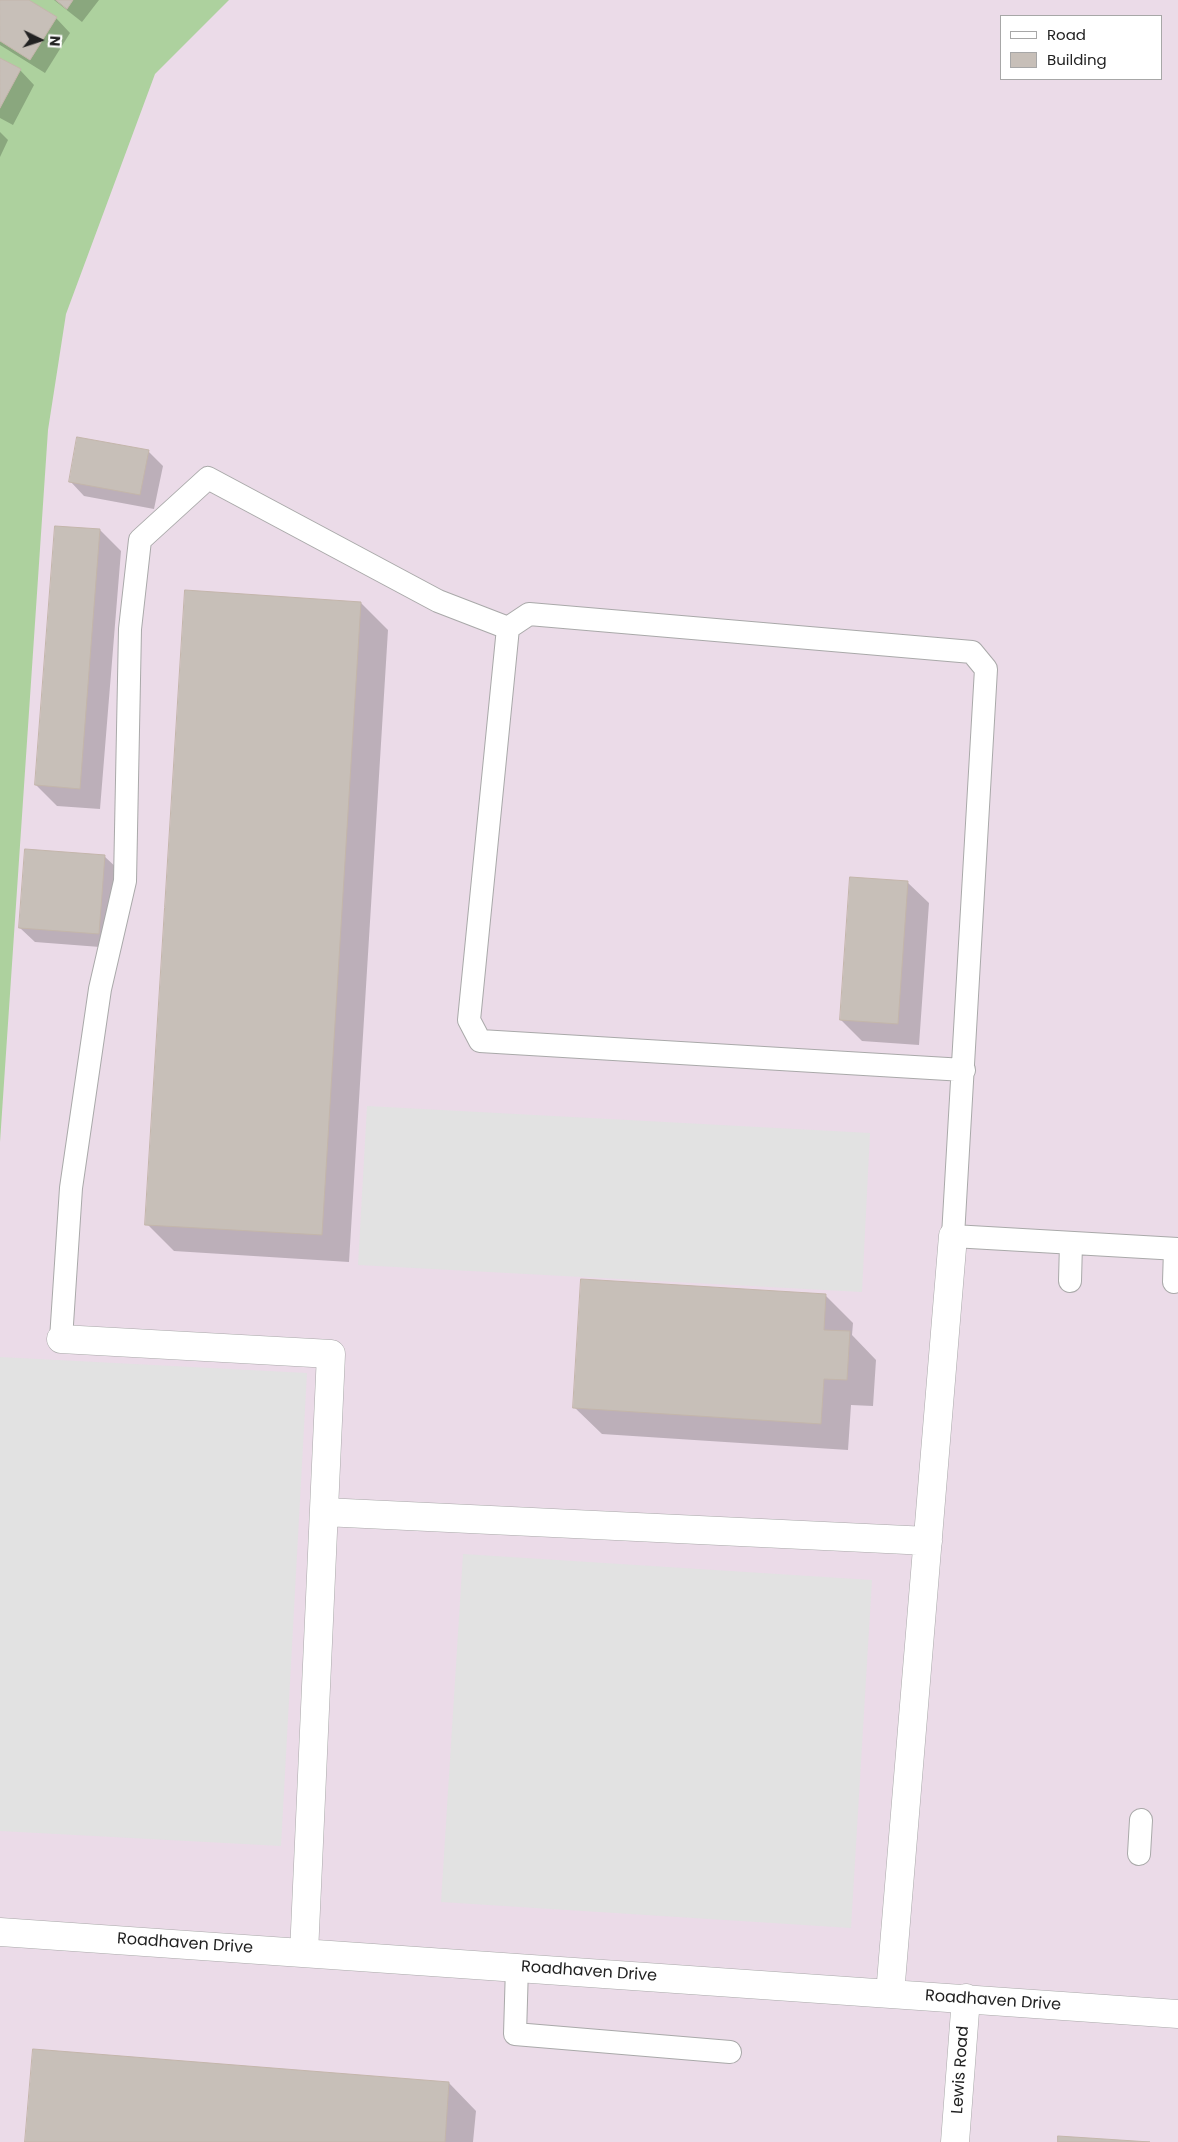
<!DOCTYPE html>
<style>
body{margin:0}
#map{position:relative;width:1178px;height:2142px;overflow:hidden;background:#f2efe9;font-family:Poppins,sans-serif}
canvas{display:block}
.legend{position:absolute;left:1000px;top:15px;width:162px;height:65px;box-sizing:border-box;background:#fff;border:1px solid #a7a7a7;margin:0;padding:6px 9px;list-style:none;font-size:15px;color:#222}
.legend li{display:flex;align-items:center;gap:10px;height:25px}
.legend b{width:25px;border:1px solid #a7a7a7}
.north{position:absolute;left:15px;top:15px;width:50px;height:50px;-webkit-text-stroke:4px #fff;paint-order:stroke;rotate:94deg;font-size:14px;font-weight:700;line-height:20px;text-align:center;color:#222}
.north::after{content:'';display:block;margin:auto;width:18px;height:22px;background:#222;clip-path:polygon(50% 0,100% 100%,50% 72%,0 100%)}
</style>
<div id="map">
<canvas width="1178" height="2142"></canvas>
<ul class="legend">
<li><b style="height:6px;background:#fff"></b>Road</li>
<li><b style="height:14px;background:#c7bfb8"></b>Building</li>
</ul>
<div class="north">N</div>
</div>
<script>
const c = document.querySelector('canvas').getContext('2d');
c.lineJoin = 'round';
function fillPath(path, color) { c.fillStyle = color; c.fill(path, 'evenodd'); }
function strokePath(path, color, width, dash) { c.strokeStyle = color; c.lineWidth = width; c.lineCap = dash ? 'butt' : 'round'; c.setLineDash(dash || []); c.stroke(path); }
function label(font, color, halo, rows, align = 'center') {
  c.font = font + ' Poppins,sans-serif'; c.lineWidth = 5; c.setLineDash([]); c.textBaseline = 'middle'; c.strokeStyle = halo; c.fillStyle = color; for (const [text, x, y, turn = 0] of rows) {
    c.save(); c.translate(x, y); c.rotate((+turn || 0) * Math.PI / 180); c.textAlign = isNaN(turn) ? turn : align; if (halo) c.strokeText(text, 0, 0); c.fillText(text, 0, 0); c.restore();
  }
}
const industrial = new Path2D(`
 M118,0H1178V2142H0V43ZM1002,16H1162V79H1002Z`);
const forest = new Path2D(`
 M0,0H229L155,74L66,314L48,430L0,1142Z`);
const parking = new Path2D(`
 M367,1106L870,1133L862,1292L358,1265Z
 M0,1357L307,1373L281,1846L0,1831Z
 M463,1554L872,1580L851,1928L441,1902Z`);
const shadow = new Path2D(`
 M0,0H27L56,18L70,33L45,73L0,45Z
 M54,0H99L82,22Z
 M0,59L20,70L34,85L13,125L0,118Z
 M0,132L8,140L0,157Z
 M148,451L163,466L154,509L84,496L70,481Z
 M100,530L121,551L100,809L57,806L36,785Z
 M361,603L388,630L349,1262L174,1251L147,1224Z
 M104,856L119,870L113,948L35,942L20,928Z
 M907,882L929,903L919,1045L862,1041L841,1020Z
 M582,1280L826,1296L853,1323L852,1335L876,1360L873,1406L851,1405L848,1450L602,1434L574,1407Z
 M449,2083L476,2111L473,2142H27Z`);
const building = new Path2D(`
 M0,0H29L57,17L30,60L0,41Z
 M56,0H73L67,9Z
 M0,58L21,69L0,108Z
 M77,437L149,450L140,495L69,482Z
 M55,526L100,529L80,789L35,785Z
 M185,590L361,602L322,1235L145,1225Z
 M25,849L105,855L99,934L19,928Z
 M850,877L908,881L898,1024L840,1020Z
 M581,1279L826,1294L824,1330L850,1331L847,1380L824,1379L821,1424L573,1408Z
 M33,2049L449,2082L445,2142H25Z
 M1058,2136L1150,2142H1058Z`);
const lane = new Path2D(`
 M964,1070L480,1041L469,1020L508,628L529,614L972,652L986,669L953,1236L1178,1249
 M1070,1281L1071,1243
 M1174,1282L1175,1249
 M61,1339L71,1188L100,989L125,881L130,629L140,540L208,478L438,601L508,628
 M1139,1854L1141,1820
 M517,1967L515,2034L730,2052`);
const street = new Path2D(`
 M61,1339L331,1354L304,1953
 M324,1512L928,1541
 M0,1932L1178,2014
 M890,1994L953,1236
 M955,2142L966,1998`);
const streetNames = [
 ["Roadhaven Drive",185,1944,4],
 ["Roadhaven Drive",589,1972,4],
 ["Roadhaven Drive",993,2001,4],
 ["Lewis Road",961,2070,-86]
];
fillPath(industrial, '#ebdbe8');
fillPath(forest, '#add19e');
fillPath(parking, '#e2e2e2');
fillPath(shadow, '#0003');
fillPath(building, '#c7bfb8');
strokePath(building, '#c4b6ab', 1);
strokePath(lane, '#a9a9a9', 24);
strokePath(street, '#a9a9a9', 29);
strokePath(lane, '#fff', 22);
strokePath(street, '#fff', 28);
label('16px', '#222', '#fff', streetNames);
</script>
